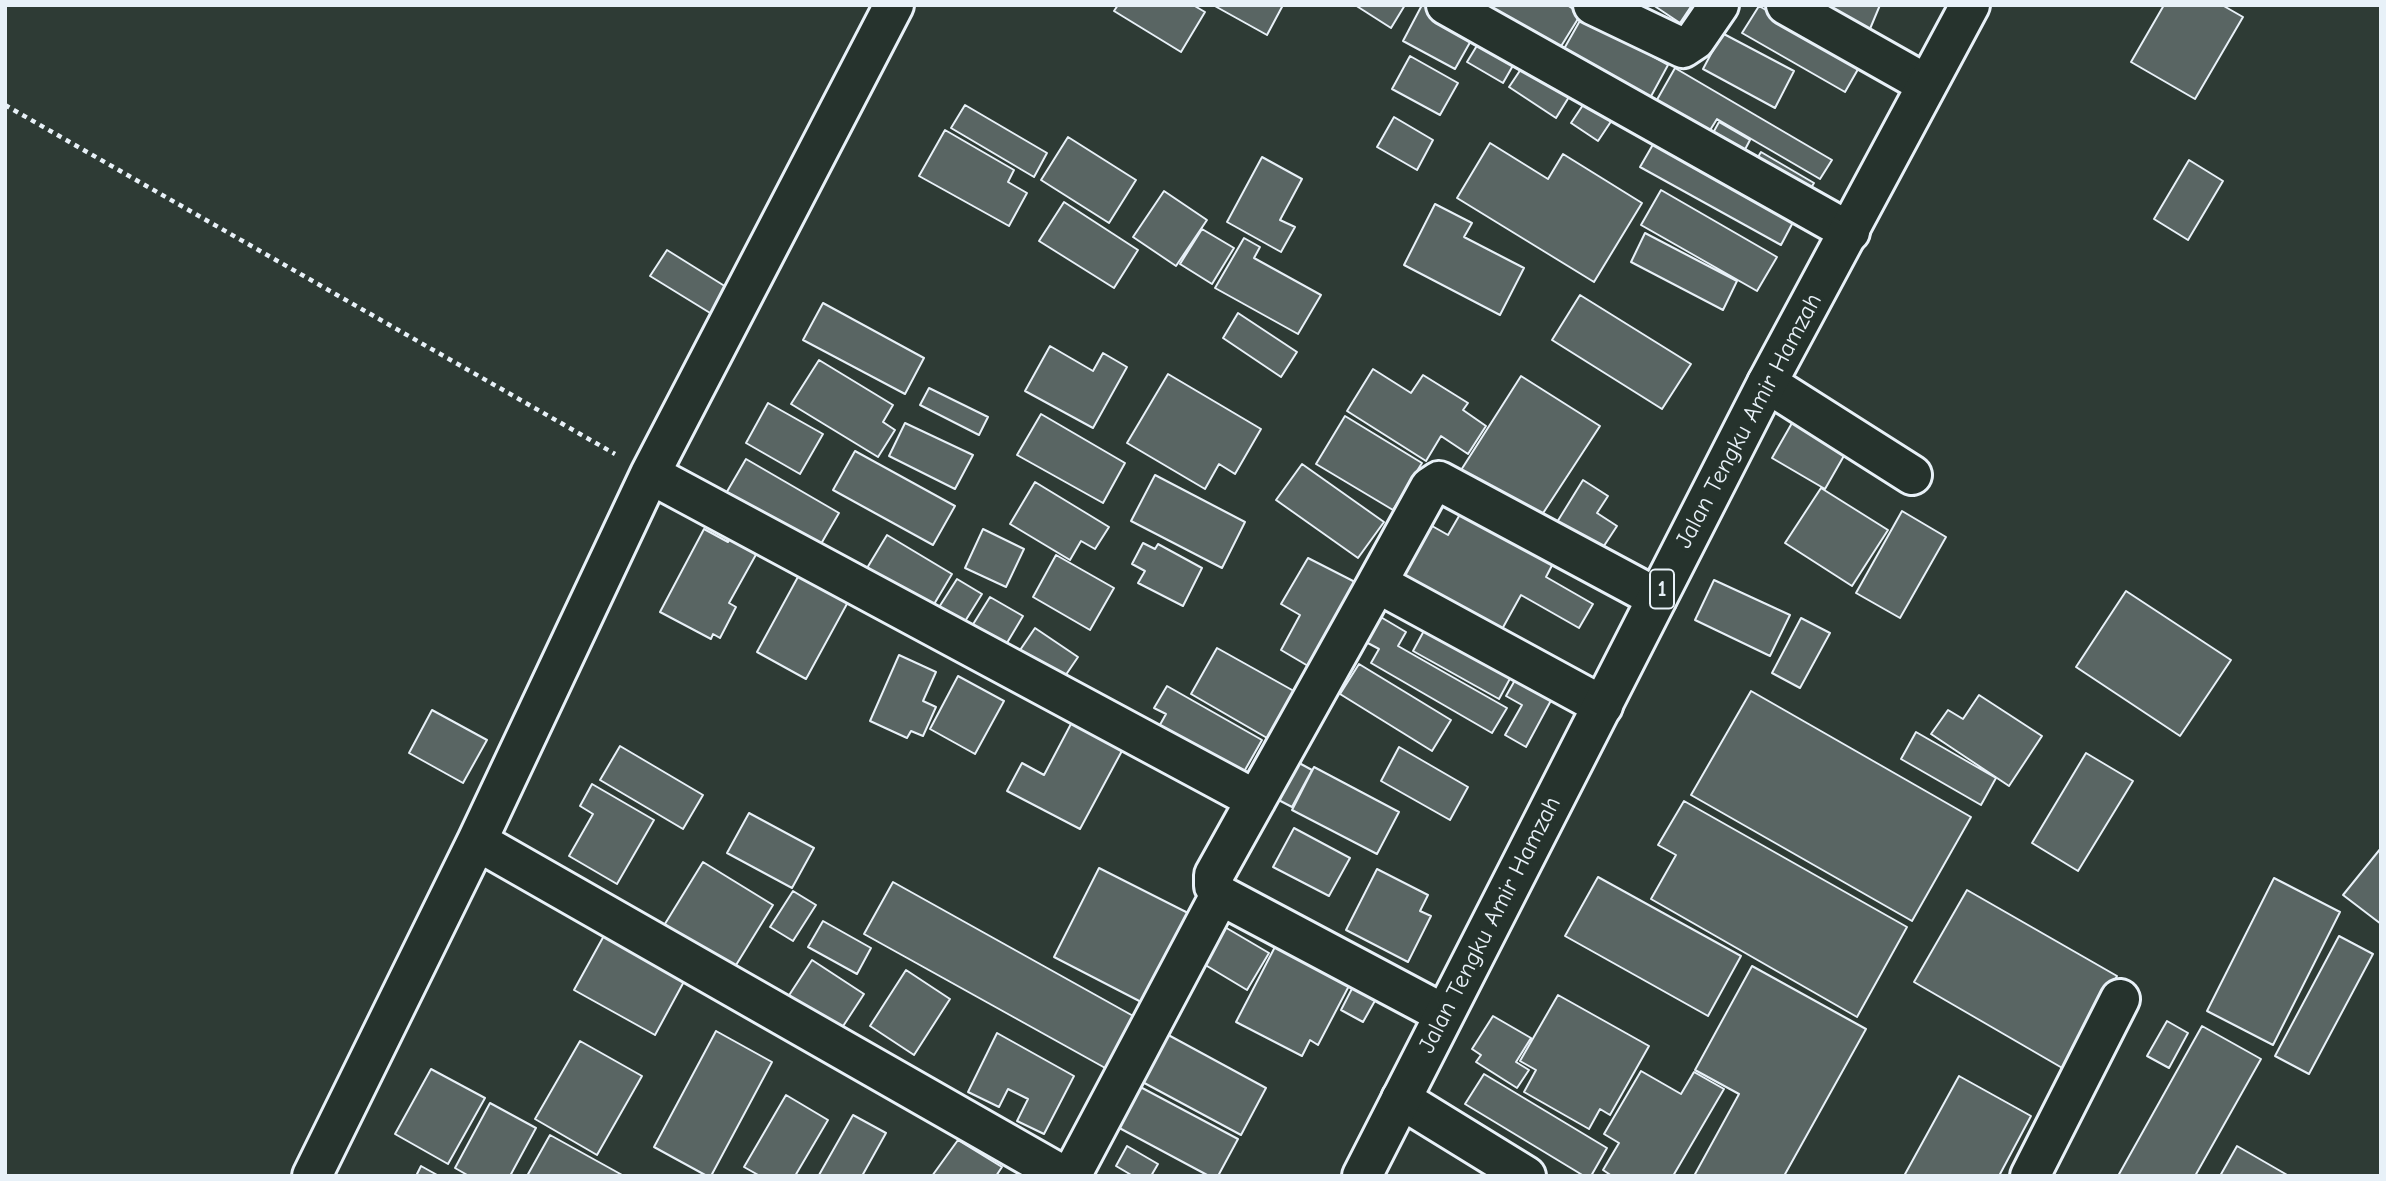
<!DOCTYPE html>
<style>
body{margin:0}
#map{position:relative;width:2386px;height:1181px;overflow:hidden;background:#2e3b35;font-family:"Comic Neue",sans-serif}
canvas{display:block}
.frame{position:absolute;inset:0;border:7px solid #e8f1f8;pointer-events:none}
</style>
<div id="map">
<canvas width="2386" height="1181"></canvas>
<div class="frame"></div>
</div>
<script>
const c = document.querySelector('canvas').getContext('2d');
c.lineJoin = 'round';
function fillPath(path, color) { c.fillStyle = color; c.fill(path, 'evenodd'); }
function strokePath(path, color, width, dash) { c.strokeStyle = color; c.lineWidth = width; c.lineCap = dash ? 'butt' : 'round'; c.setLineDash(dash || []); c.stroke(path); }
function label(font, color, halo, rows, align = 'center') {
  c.font = font + ' "Comic Neue",sans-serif'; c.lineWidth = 7; c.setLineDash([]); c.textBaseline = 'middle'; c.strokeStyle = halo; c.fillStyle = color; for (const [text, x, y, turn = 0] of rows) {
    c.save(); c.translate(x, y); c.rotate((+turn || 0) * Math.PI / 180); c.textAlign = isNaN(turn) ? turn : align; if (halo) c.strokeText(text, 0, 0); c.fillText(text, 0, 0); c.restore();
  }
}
const building = new Path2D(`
 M1118,5H1193L1205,12L1181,52L1114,11Z
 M1213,5H1283L1267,35Z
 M1355,5H1405L1391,28Z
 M1422,5H1432L1477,30L1455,69L1403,41Z
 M1469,5H1567L1581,14L1555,56Z
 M1653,5H1692L1680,23Z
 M1832,5H1880L1867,36L1826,19Z
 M2164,5H2222L2243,17L2195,99L2131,62Z
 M1759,6L1861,64L1845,92L1742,33Z
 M1582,17L1668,65L1643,111L1556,63Z
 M1722,33L1794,71L1775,108L1703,69Z
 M1484,34L1519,55L1503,83L1467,62Z
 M1531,54L1577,84L1556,118L1509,87Z
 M1410,56L1458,83L1440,115L1392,89Z
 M1675,68L1832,160L1820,179L1717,119L1702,143L1650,112Z
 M1591,93L1618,111L1598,141L1571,123Z
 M965,105L1047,153L1034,177L951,128Z
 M1394,117L1433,140L1417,170L1377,147Z
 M1719,122L1750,140L1739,161L1707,144Z
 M945,130L1014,170L1008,182L1027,193L1009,226L919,176Z
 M1659,134L1799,211L1781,245L1640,167Z
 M1068,137L1136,180L1109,223L1041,180Z
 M1490,143L1548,179L1563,154L1642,203L1594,282L1457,198Z
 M1761,152L1814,183L1802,203L1749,172Z
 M1262,157L1302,179L1280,220L1295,227L1281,252L1227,222Z
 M2189,160L2223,181L2188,240L2154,219Z
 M1661,190L1777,257L1757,291L1641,225Z
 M1164,191L1207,220L1176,266L1133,237Z
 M1064,202L1138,250L1114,288L1039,241Z
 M1435,204L1472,223L1464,237L1524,268L1500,315L1404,265Z
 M1202,229L1234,248L1212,284L1180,264Z
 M1645,233L1737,281L1723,310L1631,262Z
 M1244,238L1260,247L1254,258L1321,295L1298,334L1215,288Z
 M667,250L731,290L715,316L650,276Z
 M1580,295L1691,364L1662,409L1552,340Z
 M823,303L924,358L905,394L803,340Z
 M1238,313L1297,352L1281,377L1223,338Z
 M1050,346L1093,371L1103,353L1127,367L1093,428L1025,391Z
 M819,360L893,405L883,422L895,430L878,457L791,404Z
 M1373,369L1411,393L1423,375L1468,403L1463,410L1486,426L1468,454L1441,436L1426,461L1347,411Z
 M1168,374L1261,429L1235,474L1219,464L1205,489L1127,443Z
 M1521,376L1600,426L1534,527L1456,478Z
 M929,388L988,417L979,435L920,405Z
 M768,403L823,434L800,474L746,443Z
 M1041,414L1125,463L1103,503L1017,455Z
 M1345,416L1422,463L1393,510L1316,464Z
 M905,423L973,455L955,489L889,456Z
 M1792,423L1845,454L1825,489L1772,458Z
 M855,451L955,506L933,545L833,490Z
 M746,459L839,513L818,549L725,495Z
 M1302,464L1384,522L1358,558L1276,500Z
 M1155,475L1245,522L1222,568L1131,521Z
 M1583,480L1608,496L1597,513L1617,526L1598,555L1554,527Z
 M1035,482L1109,527L1095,549L1081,541L1070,560L1010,524Z
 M1821,488L1888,530L1852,586L1785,543Z
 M1466,504L1559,552L1546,577L1593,604L1579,628L1521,595L1496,640L1392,580L1425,522L1448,535Z
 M1902,511L1946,537L1900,618L1856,593Z
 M704,529L728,542L731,536L758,551L729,603L736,607L720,638L713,634L711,639L660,612Z
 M983,529L1024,549L1006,587L965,568Z
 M887,535L952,574L930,611L864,573Z
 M1143,543L1155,549L1158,544L1202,568L1183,606L1138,583L1145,571L1132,564Z
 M1056,555L1114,588L1090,630L1033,597Z
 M1308,558L1359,584L1320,673L1281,650L1300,615L1281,604Z
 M799,575L848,602L806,679L757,652Z
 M957,579L982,594L959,631L934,615Z
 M1714,580L1790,615L1770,656L1695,620Z
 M2126,591L2231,660L2180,736L2076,667Z
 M990,597L1023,616L1001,653L967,634Z
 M1379,616L1406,632L1398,646L1507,708L1492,733L1371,663L1379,649L1364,641Z
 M1801,618L1830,633L1800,688L1772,673Z
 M1426,627L1513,673L1499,699L1413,651Z
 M1035,628L1078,657L1059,685L1016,656Z
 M1217,648L1301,695L1274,742L1191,694Z
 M899,655L936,672L923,701L936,707L923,736L911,731L907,738L870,721Z
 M1359,664L1451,720L1432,751L1340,694Z
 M1519,673L1555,693L1526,747L1505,735L1522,705L1506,696Z
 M958,676L1004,701L975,754L930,729Z
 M1167,686L1262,740L1241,777L1157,730L1166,714L1154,708Z
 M1751,691L1971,817L1912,921L1691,795Z
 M1979,695L2042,736L2009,786L1931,734L1948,710L1963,719Z
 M432,710L487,740L463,783L409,753Z
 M1072,722L1123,749L1080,829L1007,791L1022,763L1044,775Z
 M1916,732L1996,778L1981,805L1901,759Z
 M620,746L703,795L683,829L600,780Z
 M1399,747L1468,787L1450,820L1381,781Z
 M2086,753L2133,781L2078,871L2032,843Z
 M1290,758L1312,770L1292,807L1269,795Z
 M1314,767L1399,812L1377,854L1292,810Z
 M592,784L654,820L617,884L569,856L593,814L580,806Z
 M1684,801L1907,927L1857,1017L1651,899L1676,855L1658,845Z
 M749,813L814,848L792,888L727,853Z
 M1294,828L1350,858L1329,896L1273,867Z
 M2381,848V924L2343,895Z
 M703,862L773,905L733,970L663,927Z
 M1099,868L1192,915L1147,1005L1054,957Z
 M1377,869L1428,895L1420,911L1431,916L1408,962L1346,930Z
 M1598,877L1741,956L1708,1016L1565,936Z
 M2274,878L2340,912L2273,1045L2207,1011Z
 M893,882L1144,1022L1116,1074L864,934Z
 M1967,890L2117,976L2064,1069L1914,982Z
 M793,891L816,905L793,941L770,927Z
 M823,921L871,948L857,974L808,947Z
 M1218,923L1269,953L1247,990L1197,960Z
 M606,932L687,976L655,1035L574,990Z
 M2339,936L2373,954L2309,1074L2275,1056Z
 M1277,943L1351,982L1318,1045L1310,1040L1302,1056L1236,1022Z
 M812,960L864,994L836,1037L784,1003Z
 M1752,966L1866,1029L1784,1176H1694L1739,1094L1695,1070Z
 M906,970L950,999L914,1055L870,1026Z
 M1358,977L1381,990L1363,1022L1341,1010Z
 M1558,995L1649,1046L1610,1115L1600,1109L1589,1129L1524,1092L1536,1070L1520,1061Z
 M1493,1016L1531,1038L1516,1062L1529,1070L1517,1088L1476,1062L1481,1055L1472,1049Z
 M2167,1021L2188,1033L2169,1068L2147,1056Z
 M2202,1026L2261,1059L2195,1176H2118Z
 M716,1031L772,1062L711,1176H707L654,1147Z
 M1161,1031L1266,1088L1241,1135L1135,1078Z
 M997,1033L1074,1076L1044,1134L1017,1121L1028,1099L1008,1089L999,1107L968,1092Z
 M580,1041L642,1076L597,1155L535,1119Z
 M431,1069L485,1098L448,1164L395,1134Z
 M1641,1071L1681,1094L1694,1072L1724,1089L1673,1176H1612L1603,1170L1619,1143L1604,1134Z
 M1484,1074L1607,1148L1591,1176H1584L1465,1104Z
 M1959,1076L2031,1116L1999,1176H1904Z
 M1131,1082L1238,1139L1218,1176H1209L1110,1123Z
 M786,1095L828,1120L795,1176H760L744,1167Z
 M490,1103L536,1128L510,1176H469L455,1168Z
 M853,1115L886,1133L862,1176L819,1175Z
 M550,1135L624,1176H527Z
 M958,1140L1002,1167L996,1176H932Z
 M1127,1146L1158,1164L1151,1176H1133L1116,1166Z
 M2237,1146L2289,1176H2220Z
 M421,1166L439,1176H416Z`);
const path = new Path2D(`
 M5,105L615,454`);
const minor = new Path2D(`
 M1446,5L1850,232
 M1593,5L1683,48L1695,40L1719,5
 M1786,5L1926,84
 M1767,383L1912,475
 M650,474L1256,800
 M1377,583L1430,487L1439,481L1657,598
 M477,841L1064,1176
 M1442,1013L1220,895L1214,886V875L1377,583L1603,706
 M1401,1099L1526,1176
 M312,1176L477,841L650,474L894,5
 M1071,1176L1220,895
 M2030,1176L2120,999`);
const highway = new Path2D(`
 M1362,1176L1767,383L1970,5`);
const shields = [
 [1662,589,24]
];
const shieldNames = [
 ["1",1662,589]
];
const streetNames = [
 ["Jalan Tengku Amir Hamzah",1749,421,-62],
 ["Jalan Tengku Amir Hamzah",1490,925,-63]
];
fillPath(building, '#596563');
strokePath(building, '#e8f1f8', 2);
strokePath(minor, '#e8f1f8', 44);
strokePath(highway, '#e8f1f8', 44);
strokePath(path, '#e8f1f8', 4.5, [5, 5]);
strokePath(minor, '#26332d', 38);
strokePath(highway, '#26332d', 38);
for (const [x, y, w] of shields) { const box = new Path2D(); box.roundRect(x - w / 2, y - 19.5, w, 39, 5); c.fillStyle = '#26332d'; c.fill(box); strokePath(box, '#e8f1f8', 2); }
label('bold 23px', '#e8f1f8', null, shieldNames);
label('24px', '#e8f1f8', '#26332d', streetNames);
</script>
